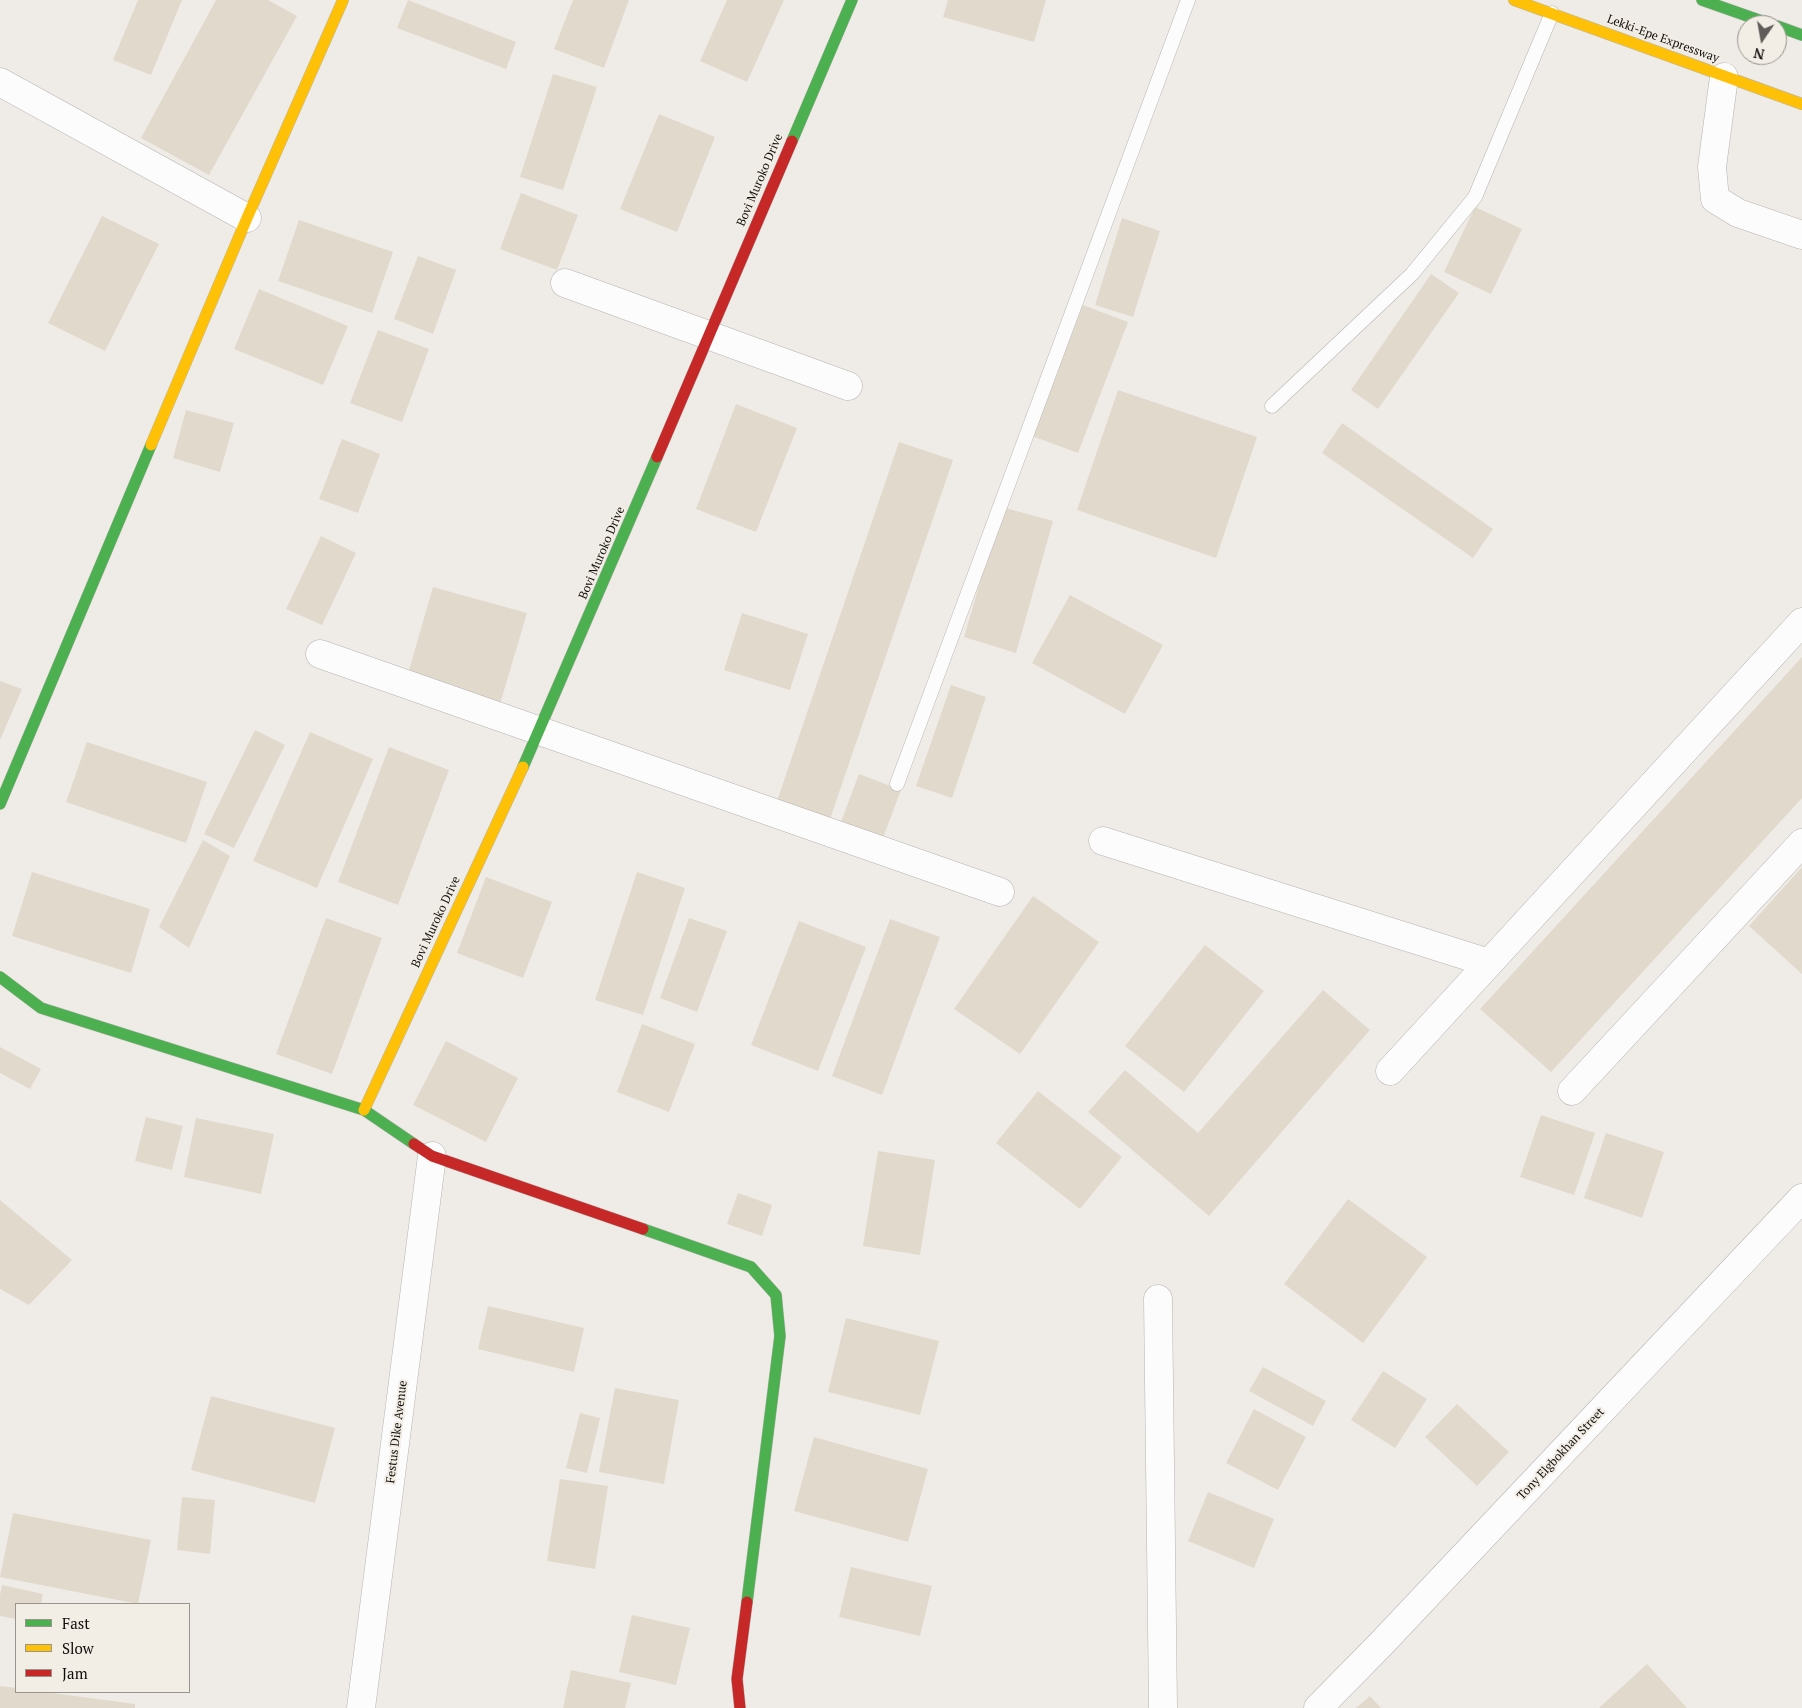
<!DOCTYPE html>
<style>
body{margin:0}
#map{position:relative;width:1802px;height:1708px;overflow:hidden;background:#efece8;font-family:"PT Serif",serif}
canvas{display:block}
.legend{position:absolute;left:15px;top:1603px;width:175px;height:90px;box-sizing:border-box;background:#f2ede5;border:1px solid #98948e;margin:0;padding:6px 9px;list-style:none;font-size:15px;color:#110f0c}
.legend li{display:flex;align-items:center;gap:10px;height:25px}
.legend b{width:25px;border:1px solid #98948e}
.north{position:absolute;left:1737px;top:15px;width:50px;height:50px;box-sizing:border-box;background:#f2ede5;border:1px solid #98948e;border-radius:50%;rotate:192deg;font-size:14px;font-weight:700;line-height:20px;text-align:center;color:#110f0c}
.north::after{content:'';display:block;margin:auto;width:18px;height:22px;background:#5f5c59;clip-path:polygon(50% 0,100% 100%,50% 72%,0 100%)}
</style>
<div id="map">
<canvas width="1802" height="1708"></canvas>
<ul class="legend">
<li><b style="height:6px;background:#4caf50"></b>Fast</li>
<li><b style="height:6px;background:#ffc107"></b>Slow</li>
<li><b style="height:6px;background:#c62828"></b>Jam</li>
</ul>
<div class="north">N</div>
</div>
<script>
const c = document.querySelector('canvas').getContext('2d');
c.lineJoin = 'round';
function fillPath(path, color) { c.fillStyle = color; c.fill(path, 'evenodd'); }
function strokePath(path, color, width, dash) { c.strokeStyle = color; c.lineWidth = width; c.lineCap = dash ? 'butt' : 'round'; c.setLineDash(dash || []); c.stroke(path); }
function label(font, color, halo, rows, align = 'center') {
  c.font = font + ' "PT Serif",serif'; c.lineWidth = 4; c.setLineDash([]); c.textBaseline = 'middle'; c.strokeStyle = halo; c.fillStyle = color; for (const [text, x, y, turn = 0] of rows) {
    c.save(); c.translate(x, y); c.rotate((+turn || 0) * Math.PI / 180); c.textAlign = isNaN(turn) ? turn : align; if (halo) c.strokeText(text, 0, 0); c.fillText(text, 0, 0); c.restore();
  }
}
const building = new Path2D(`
 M138,0H182L151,75L113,60Z
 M216,0H268L297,16L209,175L141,138Z
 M408,0L516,42L506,69L397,28Z
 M573,0H629L604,68L554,49Z
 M727,0H784L747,82L700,61Z
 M948,0H1046L1034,42L943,17Z
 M553,74L597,87L563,190L520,177Z
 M659,114L715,137L677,232L620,209Z
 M521,193L578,215L557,270L500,249Z
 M1475,207L1522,229L1491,294L1444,272Z
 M102,216L159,244L105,351L48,323Z
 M1122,218L1160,231L1133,317L1095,305Z
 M299,220L393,252L372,313L278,281Z
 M418,256L456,270L433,334L394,319Z
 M1431,274L1459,293L1378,409L1351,390Z
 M259,289L348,326L323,385L234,349Z
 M1083,305L1128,322L1078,453L1032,436Z
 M378,330L429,349L402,422L350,403Z
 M1118,390L1257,437L1216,558L1077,510Z
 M736,404L797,428L756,532L696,509Z
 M186,410L234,423L220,472L173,458Z
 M1342,423L1493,529L1473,558L1322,453Z
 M342,439L380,454L358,513L319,499Z
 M899,442L953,460L830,819L777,801Z
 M1002,507L1053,521L1016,653L964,637Z
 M321,536L356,553L322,625L286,609Z
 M433,587L527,613L500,704L407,677Z
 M1070,595L1163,645L1125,714L1032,663Z
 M742,613L808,634L790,690L724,670Z
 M1802,657V798L1551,1072L1480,1009Z
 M0,681L22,689L0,740Z
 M951,685L986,697L952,798L916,786Z
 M255,730L285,745L234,848L204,834Z
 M310,732L373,759L317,888L253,861Z
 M87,742L207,782L186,843L66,802Z
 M389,747L449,770L398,905L338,882Z
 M859,774L901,790L881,843L839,827Z
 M203,840L230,856L189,948L159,927Z
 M1802,867V974L1749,926Z
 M32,872L150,909L131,973L12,936Z
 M637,872L685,888L643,1015L595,1000Z
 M486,877L552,902L523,978L457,953Z
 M1033,896L1099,942L1020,1054L954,1009Z
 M326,918L382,938L332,1074L276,1054Z
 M689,918L727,931L697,1012L660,998Z
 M890,919L940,937L882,1095L832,1076Z
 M799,921L866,947L818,1071L751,1045Z
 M1205,945L1264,991L1184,1092L1125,1046Z
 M1323,990L1370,1030L1209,1216L1088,1112L1125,1070L1198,1133Z
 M642,1024L695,1044L669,1112L617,1092Z
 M446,1041L518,1078L486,1142L413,1105Z
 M0,1047L41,1069L30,1089L0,1073Z
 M1038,1091L1122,1157L1080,1209L996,1143Z
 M1541,1115L1595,1133L1574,1195L1520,1177Z
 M146,1117L183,1126L172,1170L135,1161Z
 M196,1118L274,1134L261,1194L184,1177Z
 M1606,1133L1664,1152L1642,1218L1584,1198Z
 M878,1151L935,1160L920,1255L863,1246Z
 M738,1193L772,1205L762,1236L727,1224Z
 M1348,1199L1427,1257L1363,1343L1284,1284Z
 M0,1200L72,1260L29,1305L0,1289Z
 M488,1306L584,1328L574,1372L478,1349Z
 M846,1318L939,1341L920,1415L828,1392Z
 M1263,1367L1326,1401L1313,1426L1249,1391Z
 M1383,1371L1427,1399L1395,1448L1351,1420Z
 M615,1388L679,1400L664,1484L599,1472Z
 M211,1396L335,1428L315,1503L191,1470Z
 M1457,1404L1509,1452L1477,1486L1425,1437Z
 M1254,1409L1306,1437L1278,1490L1226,1463Z
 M580,1413L600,1418L587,1473L566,1468Z
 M814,1437L928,1469L908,1542L794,1511Z
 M560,1479L608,1486L595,1569L547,1561Z
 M1208,1492L1274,1519L1254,1568L1188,1541Z
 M182,1497L215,1500L210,1554L177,1550Z
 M13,1513L151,1540L138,1604L0,1577Z
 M851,1567L932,1586L920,1636L839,1617Z
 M2,1585L43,1594L41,1604H16V1619L0,1616V1595Z
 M632,1615L690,1628L676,1685L619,1672Z
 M1647,1664L1687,1708H1599Z
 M571,1670L631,1683L625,1708H563Z
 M0,1686L16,1688V1692H45L135,1704V1708H0Z
 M1370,1696L1381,1708H1356Z`);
const lane = new Path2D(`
 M1272,406L1412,274L1475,197L1552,13
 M897,784L1188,0`);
const street = new Path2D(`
 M1724,77L1712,167L1715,199L1738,213L1802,235
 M0,82L247,218
 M565,283L848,386
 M320,654L1000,892
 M1103,841L1489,963
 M1390,1071L1802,622
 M1572,1091L1802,843
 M1158,1299L1163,1708
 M361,1708L432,1156
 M1318,1708L1381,1644L1802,1198`);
const fast = new Path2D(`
 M1702,0L1773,25
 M1777,26L1802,35
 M792,141L852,0
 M523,767L657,457
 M0,804L151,445
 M0,977L41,1008L364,1110L414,1144
 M643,1229L751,1267L776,1295L780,1336L747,1602`);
const slow = new Path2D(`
 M1514,0L1802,104
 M151,445L247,218L343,0
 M364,1110L523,767`);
const jam = new Path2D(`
 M657,457L792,141
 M414,1144L432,1156L643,1229
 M740,1708L737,1679L747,1602`);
const streetNames = [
 ["Lekki-Epe Expressway",1663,39,20],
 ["Bovi Muroko Drive",760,180,-67],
 ["Bovi Muroko Drive",602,553,-67],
 ["Bovi Muroko Drive",436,922,-65],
 ["Festus Dike Avenue",397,1432,-83],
 ["Tony Elgbokhan Street",1561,1454,-47]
];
fillPath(building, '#e1d9cb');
strokePath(lane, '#b6b4b0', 15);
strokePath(street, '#b6b4b0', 29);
strokePath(fast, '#b6b4b0', 12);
strokePath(slow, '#b6b4b0', 12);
strokePath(jam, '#b6b4b0', 12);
strokePath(lane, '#fdfcfc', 14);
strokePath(street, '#fdfcfc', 28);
strokePath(fast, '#4caf50', 11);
strokePath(slow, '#ffc107', 11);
strokePath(jam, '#c62828', 11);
label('12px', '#110f0c', '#f2ede5', streetNames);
</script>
